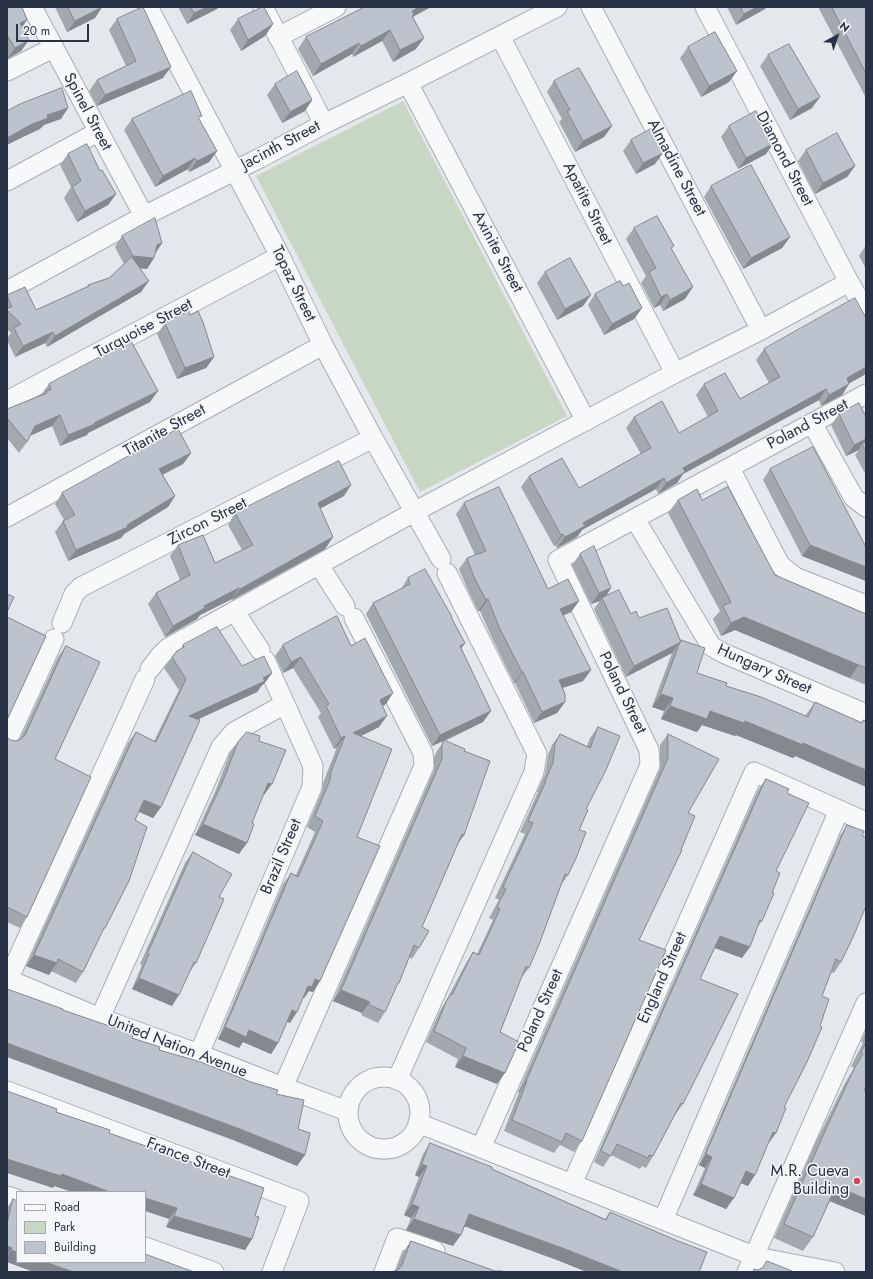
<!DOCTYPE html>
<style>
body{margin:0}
#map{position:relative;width:873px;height:1279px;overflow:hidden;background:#e4e7ec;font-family:Jost,sans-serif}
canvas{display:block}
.frame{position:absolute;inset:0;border:8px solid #2a3346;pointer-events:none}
.legend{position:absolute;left:16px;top:1191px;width:130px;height:72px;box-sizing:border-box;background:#f4f6f9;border:1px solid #a3a8b1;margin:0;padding:5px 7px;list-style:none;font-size:12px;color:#2a3346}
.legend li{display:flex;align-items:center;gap:8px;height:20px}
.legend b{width:20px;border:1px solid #a3a8b1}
.north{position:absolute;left:817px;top:16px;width:40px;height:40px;-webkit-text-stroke:3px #f4f6f9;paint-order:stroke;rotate:40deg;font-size:11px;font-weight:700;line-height:16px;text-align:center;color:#2a3346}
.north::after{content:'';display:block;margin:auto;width:14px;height:18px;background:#2a3346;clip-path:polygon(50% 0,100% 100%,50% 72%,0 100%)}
.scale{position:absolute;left:16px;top:24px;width:73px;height:18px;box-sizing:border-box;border:2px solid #2a3346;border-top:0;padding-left:5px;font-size:12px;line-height:14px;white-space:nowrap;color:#2a3346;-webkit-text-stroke:3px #f4f6f9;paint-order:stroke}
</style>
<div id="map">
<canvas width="873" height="1279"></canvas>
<div class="frame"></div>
<ul class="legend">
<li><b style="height:5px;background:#f7f8fa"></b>Road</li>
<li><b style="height:11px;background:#c8d6c4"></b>Park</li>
<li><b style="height:11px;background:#bdc3cc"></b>Building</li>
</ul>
<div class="north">N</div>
<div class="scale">20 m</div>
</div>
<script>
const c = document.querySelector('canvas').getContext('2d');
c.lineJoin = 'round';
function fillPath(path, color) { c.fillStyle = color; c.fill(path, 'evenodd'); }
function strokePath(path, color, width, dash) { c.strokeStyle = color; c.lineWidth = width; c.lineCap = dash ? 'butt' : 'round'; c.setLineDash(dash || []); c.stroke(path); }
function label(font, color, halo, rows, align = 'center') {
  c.font = font + ' Jost,sans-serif'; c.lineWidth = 3; c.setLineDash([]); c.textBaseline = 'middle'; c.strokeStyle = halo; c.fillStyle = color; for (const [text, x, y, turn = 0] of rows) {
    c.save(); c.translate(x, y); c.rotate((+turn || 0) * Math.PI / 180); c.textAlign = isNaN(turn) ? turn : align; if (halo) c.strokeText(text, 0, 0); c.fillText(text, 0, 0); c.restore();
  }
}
const green = new Path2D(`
 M403,101L567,416L420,492L256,176Z`);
const street = new Path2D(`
 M32,7L144,216
 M148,7L280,256L323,345L373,438L441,559
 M263,7L324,124
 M591,7L761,330
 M705,7L849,282L866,311
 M500,36L675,373
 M278,37L336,7
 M7,71L53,48
 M408,83L586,421
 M7,181L98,132
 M7,291L144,216L260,158L324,124L408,83L557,7
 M7,401L280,256
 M812,423L854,498L866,507
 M730,468L780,565L795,577L866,605
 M7,517L323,345
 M635,519L711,646L723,653L866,714
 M319,565L345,606
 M235,612L260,650
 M62,623L74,594L81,587L373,438
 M150,669L160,656L168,648L414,512L675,373L761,330L849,282
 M7,741L54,639
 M7,979L100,1018L199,1054L283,1087L347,1111
 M8,980L145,679
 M100,1018L221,747L234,732L285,704
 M199,1054L312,787L313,766L265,660
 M348 1113a36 36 0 1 1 72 0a36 36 0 1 1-72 0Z
 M397,1080L534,772L537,754L447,573
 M283,1087L424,766L423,753L354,618
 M7,1091L299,1201L272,1272
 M418,1123L754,1256L781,1272
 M481,1148L650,765L649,750L558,560L866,394
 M572,1184L754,772L866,822
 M7,1196L17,1199
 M663,1220L839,810
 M145,1247L214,1272
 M767,1259L835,1272
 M384,1272L397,1238L435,1251
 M747,1272L866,1003`);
const wall = new Path2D(`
 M7,7L27,20L22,27L29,40L21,51L7,59Z
 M55,7H102L95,18L67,32Z
 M178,7H218L217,9L187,24Z
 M365,7H431L413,17L416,49L393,62L382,41L353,57L352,54L313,76L298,49L306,37Z
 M727,7H766L765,9L736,25Z
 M818,7H866V96H865Z
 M117,19L163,78L97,106L89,91L97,80L126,66L109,30Z
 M238,19L273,24L265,36L241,51L230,30Z
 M688,47L737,71L729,82L701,97L680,58Z
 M768,55L812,108L790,120L760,66Z
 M554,81L612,126L604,137L575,152L559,122L562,119L547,92Z
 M275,84L312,100L305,111L282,123L267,95Z
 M132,119L199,120L217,151L209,162L189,172L188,169L155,187L124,130Z
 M729,126L766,154L738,169L721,137Z
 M631,140L655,164L636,174L623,151Z
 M806,150L855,166L847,177L815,194L798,161Z
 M68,154L100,171L116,194L108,205L77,222L64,198L71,187L60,165Z
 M711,186L790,237L782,248L743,269L704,197Z
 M634,228L672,249L685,299L663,311L660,305L654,308L641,283L646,276L626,239Z
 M122,236L162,243L155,253L154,258L147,269L140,268L141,292L47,347L45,343L15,357L7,340V338L11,333L7,329V295L36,310L87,287L88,285L109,278L124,264L115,247Z
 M866,245V269L859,256Z
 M545,272L583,306L557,320L537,283Z
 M623,286L642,308L634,319L604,335L588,305L595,294Z
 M190,315L214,357L206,368L177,379L157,334L165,323Z
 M866,318V374L849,383L842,395L821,406L819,400L683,474L677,483L658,494L656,489L582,530L577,537L557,548L555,545L554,546L521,487L529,476L579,488L641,454L626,428L634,417L679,433L708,417L696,395L704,384L740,399L769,383L756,360L764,349Z
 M49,384L150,402L88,433L87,435L60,446L52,426L30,436L27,442L19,453L7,438V409L41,395Z
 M839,414L866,417V475L855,455L859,450L846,456L831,425Z
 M191,453L183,464L163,475L175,496L168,507L124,534L121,538L68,561L55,532L63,521L64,520L55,504L62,493Z
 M770,469L866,547V581L802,556L763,480Z
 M344,496L320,508L333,537L325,549L232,600V599L200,615L197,619L165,637L148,604L156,593L180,580L170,556L178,545L215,563L242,550L228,525L235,513Z
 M678,500H702L775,575L866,614V685L735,630L721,636L713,619L720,611L668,513Z
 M464,503L548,589L579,601L571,612L563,616L591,670L583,681L562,688L565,702L557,713L534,723L515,683H514L492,638L480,611H478L467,588L459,569L467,558L475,555L456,514Z
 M580,554L611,588L606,596L631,614L681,641L697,673L726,686L805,716L815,702L861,723L863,720L866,721L795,756L793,758L736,735L735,736L702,725L697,732L661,719L664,711L652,707L672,653L626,677L594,609L600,601L591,604L572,565Z
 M408,578L452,617L451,618L465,643L461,648L491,711L483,722L445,741L464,751V835L458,843L422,927L419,948L412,959L409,957L385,1012L378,1023L361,1015L362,1013L333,1001L434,770V757L437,751L444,741L432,746L366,614L373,603L401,589Z
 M183,645L242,666L272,673L264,684L262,685L257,692L199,719L161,807L153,818L139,812L135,820L105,928L100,935L83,972L76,983L51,971L49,975L26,966L128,743L136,732L154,741L179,690L164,668L172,657L181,649Z
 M283,645L351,646L386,704L382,706L379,727L361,736L357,837L313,992L309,991L304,998H303L290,1023L287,1022L278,1043L271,1054L243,1042L239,1048L218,1039L283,884L291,873L296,875L315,832L307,827L322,791L323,783L337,747L334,749L318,717L321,713L293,668L283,673L275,656Z
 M66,646L55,759L27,917L20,928L7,922V737L10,740L16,741L20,739L58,657Z
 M598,727L586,809L579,830L568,875L561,885L529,968L521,978L500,1032L497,1084L455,1067L458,1059L426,1042L440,1011L448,997L466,963L473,952L477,954L493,920L489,918L499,900L495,898L525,834L520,832L538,792H537L545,774L548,755L552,745L560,734L587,746L590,738Z
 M668,734L688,813L639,940L582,1141L574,1152L560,1145L554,1153L504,1131L519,1092H518L660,769V745Z
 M259,741L264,795H263L239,854L195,835L215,792L230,753L238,742Z
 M766,779L787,793L776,871L762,921L758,926L742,958L715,948L700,979L683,1104L675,1115L653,1156L646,1168L642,1166L640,1169L611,1155L603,1167L594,1162L758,790Z
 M847,825L862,836L841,962L834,973L831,972L822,996L784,1107L768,1144L748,1186L741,1183L726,1209L693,1195L705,1168L699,1165L840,836Z
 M193,852L219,897L196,963L189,973L172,1006L132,989L142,965L140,964L185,863Z
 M866,1030V1087L864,1090L866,1091V1216L830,1201L813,1237L803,1251L774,1238L816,1142L845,1083L854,1068L851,1066L863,1043L861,1042Z
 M56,1112L109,1133L255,1216L252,1239L245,1250L166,1227L169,1219L145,1192L54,1186L53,1188Z
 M430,1143L492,1169L605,1219L610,1212L699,1272H587L557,1260L464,1226L453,1246L406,1230L411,1218L404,1215L419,1177L415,1175L423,1154Z
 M13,1199L17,1262L34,1272L7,1262V1208Z
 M411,1241L495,1271L396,1270L403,1252Z`);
const shadedWall = new Path2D(`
 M102,7L95,18L67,32L75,21Z
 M207,7H218L217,9L187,24L194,13Z
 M419,7H431L412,17L407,26L412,11Z
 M757,7H766L765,9L736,25L744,14Z
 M27,20L19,31L20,23Z
 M273,24L265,36L241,51L248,40Z
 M390,30L382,41L353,57L361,46Z
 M424,38L416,49L393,62L400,50Z
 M29,40L21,51L7,59L15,48Z
 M359,43L352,54L313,76L321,64Z
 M171,67L163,78L97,106L105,95Z
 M737,71L729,82L701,97L709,86Z
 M820,97L812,108L790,120L798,109Z
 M312,100L305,111L282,123L290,112Z
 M68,108L61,119L44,125L40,129L23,137L7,145V138L47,115Z
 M612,126L604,137L575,152L583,141Z
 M774,143L766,154L738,169L746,158Z
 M217,151L209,162L189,172L197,161Z
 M663,153L655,164L636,174L643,163Z
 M195,158L188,169L155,187L163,176Z
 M855,166L847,177L815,194L823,183Z
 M116,194L108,205L77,222L85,211Z
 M790,237L782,248L743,269L751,258Z
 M162,243L155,254L157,245Z
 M133,256L154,258L147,269L125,267Z
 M149,281L141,292L47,347L55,336Z
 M693,287L685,299L663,311L670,300Z
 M667,294L660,305L654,308L661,297Z
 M591,295L583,306L557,320L565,309Z
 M642,308L634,319L604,335L612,324Z
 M53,332L45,343L15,357L23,346Z
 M214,357L206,368L177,379L185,368Z
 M866,367V374L839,389L847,378Z
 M849,384L842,395L821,406L829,395Z
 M826,389L819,400L683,474L677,483L658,494L666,483L683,468Z
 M158,391L150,402L88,433L87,435L60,446L68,435L94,423Z
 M60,415L52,426L27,437L35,426Z
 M866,439V446L862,444L859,450L846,456L854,445Z
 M191,453L183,464L151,480L159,469Z
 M664,478L656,489L582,530L577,537L557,548L565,537L583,523Z
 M351,485L344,496L310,514L318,503Z
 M175,496L168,507L124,534L121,538L68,561L76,550L127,525Z
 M563,534L555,545L554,546L561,535Z
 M333,537L325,549L232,600L240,589Z
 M810,545L866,567V581L802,556Z
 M239,588L232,599L200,615L197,619L165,637L173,626L204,606Z
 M611,588L604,599L602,598L600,601L591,604L599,593Z
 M488,599L480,611H478L486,600Z
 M579,601L571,612L552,620L560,609Z
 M744,617L859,664L850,678L735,630L721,636L731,623Z
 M680,642L672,653L626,677L634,666Z
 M465,643L457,654L460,646Z
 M301,657L293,668L283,673L291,662Z
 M591,670L583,681L551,692L559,680Z
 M522,672H523L515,683H514Z
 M272,673L264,684L262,685L257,692L181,727L189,716Z
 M393,693L386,704L372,712L380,700Z
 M661,694L673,698L664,711L652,707Z
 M565,702L557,713L534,723L542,712Z
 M670,706L710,711L745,721L803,743L866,770V787L795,756L793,758L736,735L735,736L702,725L697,732L661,719Z
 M491,711L483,722L432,746L440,735Z
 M387,716L379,727L345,744L353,733Z
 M345,736L337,747L334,749L341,738Z
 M268,783L272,784L264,795L260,794Z
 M144,800L161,807L153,818L137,811Z
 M203,824L247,843L239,854L195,835Z
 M462,834L464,835L456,846Z
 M720,936L750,947L742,958L712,947Z
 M34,955L57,963L49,975L26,966Z
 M139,978L179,995L172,1006L132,989Z
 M315,979L320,981L313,992L309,991L304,998L300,997L308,986Z
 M341,990L370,1002L362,1013L333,1001Z
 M292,1010L297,1012L290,1023L285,1021Z
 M225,1027L249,1030L278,1043L271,1054L243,1042L239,1048L218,1039Z
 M7,1043L240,1129L305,1155L297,1166L233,1140L7,1057Z
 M463,1056L505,1073L497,1084L455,1067Z
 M526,1081H527L519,1092H518Z
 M773,1132L776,1133L768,1144Z
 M706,1154L712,1157L705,1168L699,1165Z
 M7,1159L62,1174L110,1192H72L54,1186L53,1188L7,1173Z
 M422,1164L427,1166L419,1177L415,1175Z
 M746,1171L755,1175L748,1186L738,1182Z
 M701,1184L734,1198L726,1209L693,1195Z
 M836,1186L866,1199V1216L827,1200Z
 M145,1198L177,1208L169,1219L145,1211Z
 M412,1204L419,1207L411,1218L404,1215Z
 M469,1214L565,1249L623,1272H587L557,1260L461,1225Z
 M174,1216L252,1239L245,1250L166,1227Z
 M414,1219L461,1235L453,1246L406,1230Z
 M7,1246L12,1248L7,1255Z
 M11,1250L17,1252V1262H45L74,1272H34L7,1262V1256Z`);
const building = new Path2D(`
 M7,7H22L27,20L20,23L29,40L15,48L7,35Z
 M68,7H102L75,21Z
 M143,7L171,67L105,95L97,80L136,61L117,19Z
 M191,7H207L194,13Z
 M262,7H264L273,24L248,40L238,19Z
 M365,7H419L412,11L414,15L412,16L424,38L400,50L390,30L361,46L359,43L321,64L306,37Z
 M741,7H757L744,14Z
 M832,7H866V73Z
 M715,32L737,71L709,86L688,47Z
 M789,44L820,97L798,109L768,55Z
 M579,68L612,126L583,141L567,111L570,110L554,81Z
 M297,71L312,100L290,112L275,84Z
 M62,88L68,108L47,115L48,118L30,125L7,138V111L20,104Z
 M191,91L202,116L198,117L217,151L197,161L195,158L163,176L132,119Z
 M756,111L774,143L746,158L729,126Z
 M651,129L663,153L643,163L631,140Z
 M837,133L855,166L823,183L806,150Z
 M87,144L100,171L102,170L116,194L85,211L72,187L81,181L68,154Z
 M751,165L790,237L751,258L711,186Z
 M657,216L674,246L671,248L693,287L670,300L667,294L661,297L649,272L656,268L634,228Z
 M155,218L162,243L157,245L154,258L133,256L122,236Z
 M132,257L149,281L55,336L53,332L23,346L14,328L21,324L7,310V308L12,307L7,295L25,287L36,310L89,286L88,285L109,278Z
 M570,258L591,295L565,309L545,272Z
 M620,281L623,286L629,283L642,308L612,324L595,294Z
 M855,298L866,318V367L847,378L849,384L829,395L826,389L683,468L685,472L666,483L664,478L583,523L585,526L565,537L563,534L561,535L529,476L562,458L579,488L651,448L634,417L662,401L679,433L718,411L704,384L725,373L740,399L780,377L764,349Z
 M189,311L190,315L198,311L203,322L214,357L185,368L165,323Z
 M131,341L158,391L94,423L95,424L68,435L60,415L35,426L27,442L7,418V409L47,393L46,391L51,390L49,384Z
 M859,403L866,417V439L854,445L839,414Z
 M178,429L191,453L159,469L175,496L127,525L128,527L76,550L63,521L75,515L62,493Z
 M866,442V451L862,444Z
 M813,447L866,547V567L810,545L770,469Z
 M339,461L351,485L318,503L333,537L240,589L239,588L204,606L205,608L173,626L156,593L190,575L178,545L203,535L215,563L253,545L235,513Z
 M499,487L548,589L568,579L579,601L560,609L591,670L559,680L565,694V702L542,712L523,672H522L499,627L488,599L486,600L474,577L467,558L486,551L464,503Z
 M728,487L775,575L866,614V668L744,617L731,623L723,606L731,602L678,500L697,489L702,500Z
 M594,546L611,588L599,593L580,554Z
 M425,569L452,617H451L465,643L460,646L491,711L440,735L373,603L410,584L408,578Z
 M619,590L631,614L636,611L639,618L667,608L681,642L634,666L602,598Z
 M7,594L14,597L7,612Z
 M337,616L351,646L365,638L393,693L380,700L387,716L353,733L392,749L357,837L380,846L320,981L315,979L312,987L308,986L297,1012L292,1010L278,1043L249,1030L246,1037L225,1027L291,873L298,877L323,821L315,816L330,780L331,772L345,736L341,738L326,706L329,704L301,657L291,662L283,645Z
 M7,617L46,636L7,720Z
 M217,627L242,666L264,656L272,673L263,678L265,681L189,716L200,720L161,807L144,800L135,820L147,827L129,881L105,928H104L83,972L58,959L57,963L34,955L136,732L156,742L186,679L172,657L177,651L184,647L183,645Z
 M681,640L705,648L697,673L727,683L726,686L761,697L808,717L815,702L862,723L863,720L866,721V770L803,743V745L745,721L744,723L710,711L707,719L670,706L673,698L661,694Z
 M66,646L100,662L55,759L91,777L27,917L7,907V737L10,740L16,741L21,739L25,735Z
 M598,727L620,736L606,770L586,809L588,810L579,830L586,832L577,856L568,875L565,874L540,942L529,968L526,966L500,1032L519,1042L505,1073L463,1056L466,1048L434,1031L447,1000L451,994L452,995L473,952L479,955L500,909L497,907L506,889L503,887L533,823L528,821L546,781H545L553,763L555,744L560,734L590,748Z
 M247,732L260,736L259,741L286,750L272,784L268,783L252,823L254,824L247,843L203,824L223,781L238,742Z
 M668,734L719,759L688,813L695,816L681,850H682L639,940L666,950L582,1141L566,1133L562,1142L512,1120L527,1081H526L668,758Z
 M444,740L465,749L464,751L490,761L464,835L462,834L422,927L429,931L419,948L414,945L399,983H398L385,1012L368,1004L370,1002L341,990L442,759V746Z
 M766,779L789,789L787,793L809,803L776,871L780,873L772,893H774L762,921L760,920L750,947L720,936L700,979L738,994L683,1104L681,1103L653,1156L649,1155L648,1158L617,1144L611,1156L601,1151Z
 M847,825L864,831L862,836L866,837V906L854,935L841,962L836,959L822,996L829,999L820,1026L822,1027L807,1062L784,1107L786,1108L776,1133L773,1132L755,1175L746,1171L734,1198L701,1184L712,1157L706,1154Z
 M193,852L232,874L219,897L224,899L196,963L194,962L179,995L139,978L149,954L148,953Z
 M7,989L63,1009V1010L115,1028L117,1022L135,1029L132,1038L160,1047L159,1050L201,1062L251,1082L278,1090L276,1094L304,1100L298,1129L310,1133L305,1155L240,1129L7,1043Z
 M866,1043V1087L864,1090L866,1091V1199L836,1186L813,1237L784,1224L826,1129L854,1069L863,1054L861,1053Z
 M7,1091L57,1109L56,1112L110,1130L109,1133L264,1188L255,1216L259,1217L252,1239L174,1216L177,1208L145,1198V1192H110L62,1174L61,1176L7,1159Z
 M430,1143L492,1167V1169L606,1220L610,1212L678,1241L707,1252L699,1272H623L565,1249L469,1214L461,1235L414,1219L419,1207L412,1204L427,1166L422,1164Z
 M13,1199L17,1201V1252L11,1250L12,1248L7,1246V1224Z
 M411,1241L495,1271H502L505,1272H391L398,1270L402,1265Z
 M145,1254L194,1272H74L45,1262H145Z
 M767,1261L792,1271V1272H753L754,1269L758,1270L762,1268Z`);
const markers = [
 [857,1181,4,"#d54556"]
];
const streetNames = [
 ["Spinel Street",87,112,62],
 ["Jacinth Street",281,146,-28],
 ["Diamond Street",784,159,62],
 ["Almadine Street",676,168,62],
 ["Apatite Street",587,204,63],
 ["Axinite Street",497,252,62],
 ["Topaz Street",293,284,64],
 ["Turquoise Street",144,329,-28],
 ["Poland Street",808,425,-28],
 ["Titanite Street",165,431,-29],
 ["Zircon Street",208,522,-27],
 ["Hungary Street",764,670,24],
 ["Poland Street",622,693,64],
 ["Brazil Street",282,857,-67],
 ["England Street",663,978,-66],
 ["Poland Street",541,1011,-66],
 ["United Nation Avenue",177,1047,21],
 ["France Street",188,1159,21]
];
const poiNames = [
 ["M.R. Cueva",849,1172],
 ["Building",849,1190]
];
fillPath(green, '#c8d6c4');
strokePath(street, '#a8adb7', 21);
strokePath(street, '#f7f8fa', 19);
fillPath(wall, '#a3a8af');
fillPath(shadedWall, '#84888f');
fillPath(building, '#bdc3cc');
strokePath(building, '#84888f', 1);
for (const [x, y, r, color] of markers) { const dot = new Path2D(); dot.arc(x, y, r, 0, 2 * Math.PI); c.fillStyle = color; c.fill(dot); strokePath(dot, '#f4f6f9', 1.5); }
label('16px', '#2a3346', '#f4f6f9', streetNames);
label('16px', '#2a3346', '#f4f6f9', poiNames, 'right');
</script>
